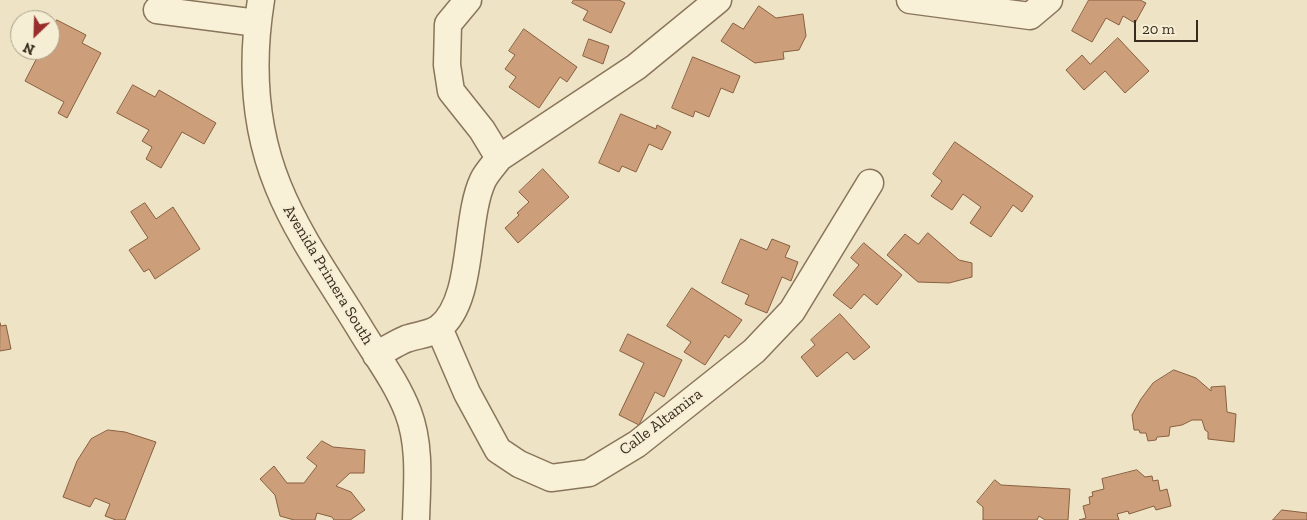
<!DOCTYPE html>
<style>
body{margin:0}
#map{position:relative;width:1307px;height:520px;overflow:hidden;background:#eee3c4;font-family:"Zilla Slab",serif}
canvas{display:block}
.north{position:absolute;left:10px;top:10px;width:50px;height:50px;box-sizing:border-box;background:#f5edd4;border:1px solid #aaa08b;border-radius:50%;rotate:204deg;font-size:14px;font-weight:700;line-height:20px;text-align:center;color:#392c1e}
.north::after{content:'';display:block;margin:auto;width:18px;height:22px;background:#982e2b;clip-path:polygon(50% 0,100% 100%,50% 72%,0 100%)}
.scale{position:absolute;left:1134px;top:20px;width:64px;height:22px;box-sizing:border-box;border:2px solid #392c1e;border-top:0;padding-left:6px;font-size:15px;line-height:18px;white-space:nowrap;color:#392c1e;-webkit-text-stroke:4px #f5edd4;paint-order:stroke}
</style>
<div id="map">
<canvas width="1307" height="520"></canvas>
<div class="north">N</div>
<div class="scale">20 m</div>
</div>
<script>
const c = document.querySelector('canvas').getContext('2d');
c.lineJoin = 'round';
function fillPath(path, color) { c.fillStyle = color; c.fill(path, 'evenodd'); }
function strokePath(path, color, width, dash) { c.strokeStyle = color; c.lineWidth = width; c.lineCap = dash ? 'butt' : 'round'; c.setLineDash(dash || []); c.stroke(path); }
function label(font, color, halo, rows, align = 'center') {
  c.font = font + ' "Zilla Slab",serif'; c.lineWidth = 4; c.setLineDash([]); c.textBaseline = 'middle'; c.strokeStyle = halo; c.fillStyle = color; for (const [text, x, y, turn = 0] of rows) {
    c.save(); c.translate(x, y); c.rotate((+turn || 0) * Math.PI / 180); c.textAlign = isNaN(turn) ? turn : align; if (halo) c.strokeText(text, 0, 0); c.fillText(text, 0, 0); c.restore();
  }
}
const building = new Path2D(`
 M574,0H619L625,3L611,33L583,20L588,11L572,3Z
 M1089,0H1140L1146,3L1135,23L1123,16L1119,25L1106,18L1092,42L1072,31Z
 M759,6L776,18L803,14L806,36L799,50L783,52L784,59L755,63L721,41L733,23L743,29Z
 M57,20L86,35L82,43L101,53L67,118L58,113L64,102L25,81L41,50H50V34Z
 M524,29L577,67L567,82L560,77L539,108L509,87L516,77L505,69L515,55L509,51Z
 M1118,38L1149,71L1125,93L1105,71L1084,90L1066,70L1082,55L1090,64Z
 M589,39L609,46L603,64L583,56Z
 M693,57L740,76L733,93L721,88L709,117L695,111L693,117L672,108Z
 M133,85L155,97L159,90L216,123L204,144L182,132L161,168L146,159L152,147L142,141L149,130L117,113Z
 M621,114L656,129L657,125L671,132L662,150L649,144L636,172L622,166L619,172L599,163Z
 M955,142L1033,196L1022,212L1013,205L991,237L970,223L981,207L963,194L952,210L931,196L942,181L933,174Z
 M543,169L569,197L518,243L505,228L519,215L517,213L529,202L519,192Z
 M145,203L156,219L173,207L200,249L155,279L149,269L144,272L129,250L148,238L131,212Z
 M928,233L959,260L972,263V277L949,283L918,282L887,255L905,234L918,244Z
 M741,239L767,250L772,239L790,246L785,257L798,262L791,281L782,277L767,313L745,304L749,295L722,283Z
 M864,243L902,275L877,305L864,294L851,309L833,295L859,265L851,258Z
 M692,288L742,320L729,338L725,335L705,365L684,352L691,342L667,326Z
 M840,314L870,347L854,360L847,352L817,377L801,357L815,345L811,340Z
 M0,323L1,326L6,325L11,349L0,351Z
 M628,334L682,360L664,397L655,392L639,425L619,415L644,363L620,351Z
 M1174,370L1196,378L1211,391V387L1225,386L1227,412L1236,414L1234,442L1208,439V432L1205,430L1202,420H1192L1182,425L1170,427L1169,436L1157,437L1156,440L1148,441L1146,433H1140L1139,430H1134L1132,415L1141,399L1153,383Z
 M108,430L125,432L156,442L125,520H116L105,516L110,504L95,498L90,507L63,497L77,461L91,439Z
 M322,441L333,447L365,450L364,473H350L336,486L351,492L365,510L350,520H334L332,517L317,513L315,520H294L280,516L275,495L260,479L274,466L287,483H304L317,466L307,458Z
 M1137,470L1145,477L1152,476L1153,481L1158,480L1160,491L1167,489L1171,506L1156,510L1154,506L1129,514L1128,511L1117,514L1119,520H1079L1086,518L1083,506L1090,504L1089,497L1093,496L1092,492L1104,489L1102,479Z
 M995,480L1001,485L1070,489L1068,520H1045L1039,516L1037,520H983V507L977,502Z
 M1282,510L1307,513V520H1273Z`);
const minor = new Path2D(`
 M261,0C251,62 254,127 278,186C298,236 331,281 359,327C375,354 396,381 408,412C421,446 417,484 416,520
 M468,0L448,24L447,65L451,91L482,130L499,158
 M910,0L1030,16L1049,0
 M157,10L257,23
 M439,328L467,393L498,450L519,464L551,478L589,473L637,444L754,351L792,311L870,183
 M376,355C386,350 396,343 406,339C417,335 429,335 439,328C475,300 464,220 483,180C487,172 494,165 499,158L636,67L718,0`);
const streetNames = [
 ["Avenida Primera South",328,275,59],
 ["Calle Altamira",661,422,-37]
];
fillPath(building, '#cc9f7a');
strokePath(building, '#885f40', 1);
strokePath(minor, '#89755a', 29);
strokePath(minor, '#f9f0d8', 26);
label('16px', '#392c1e', '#f5edd4', streetNames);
</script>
